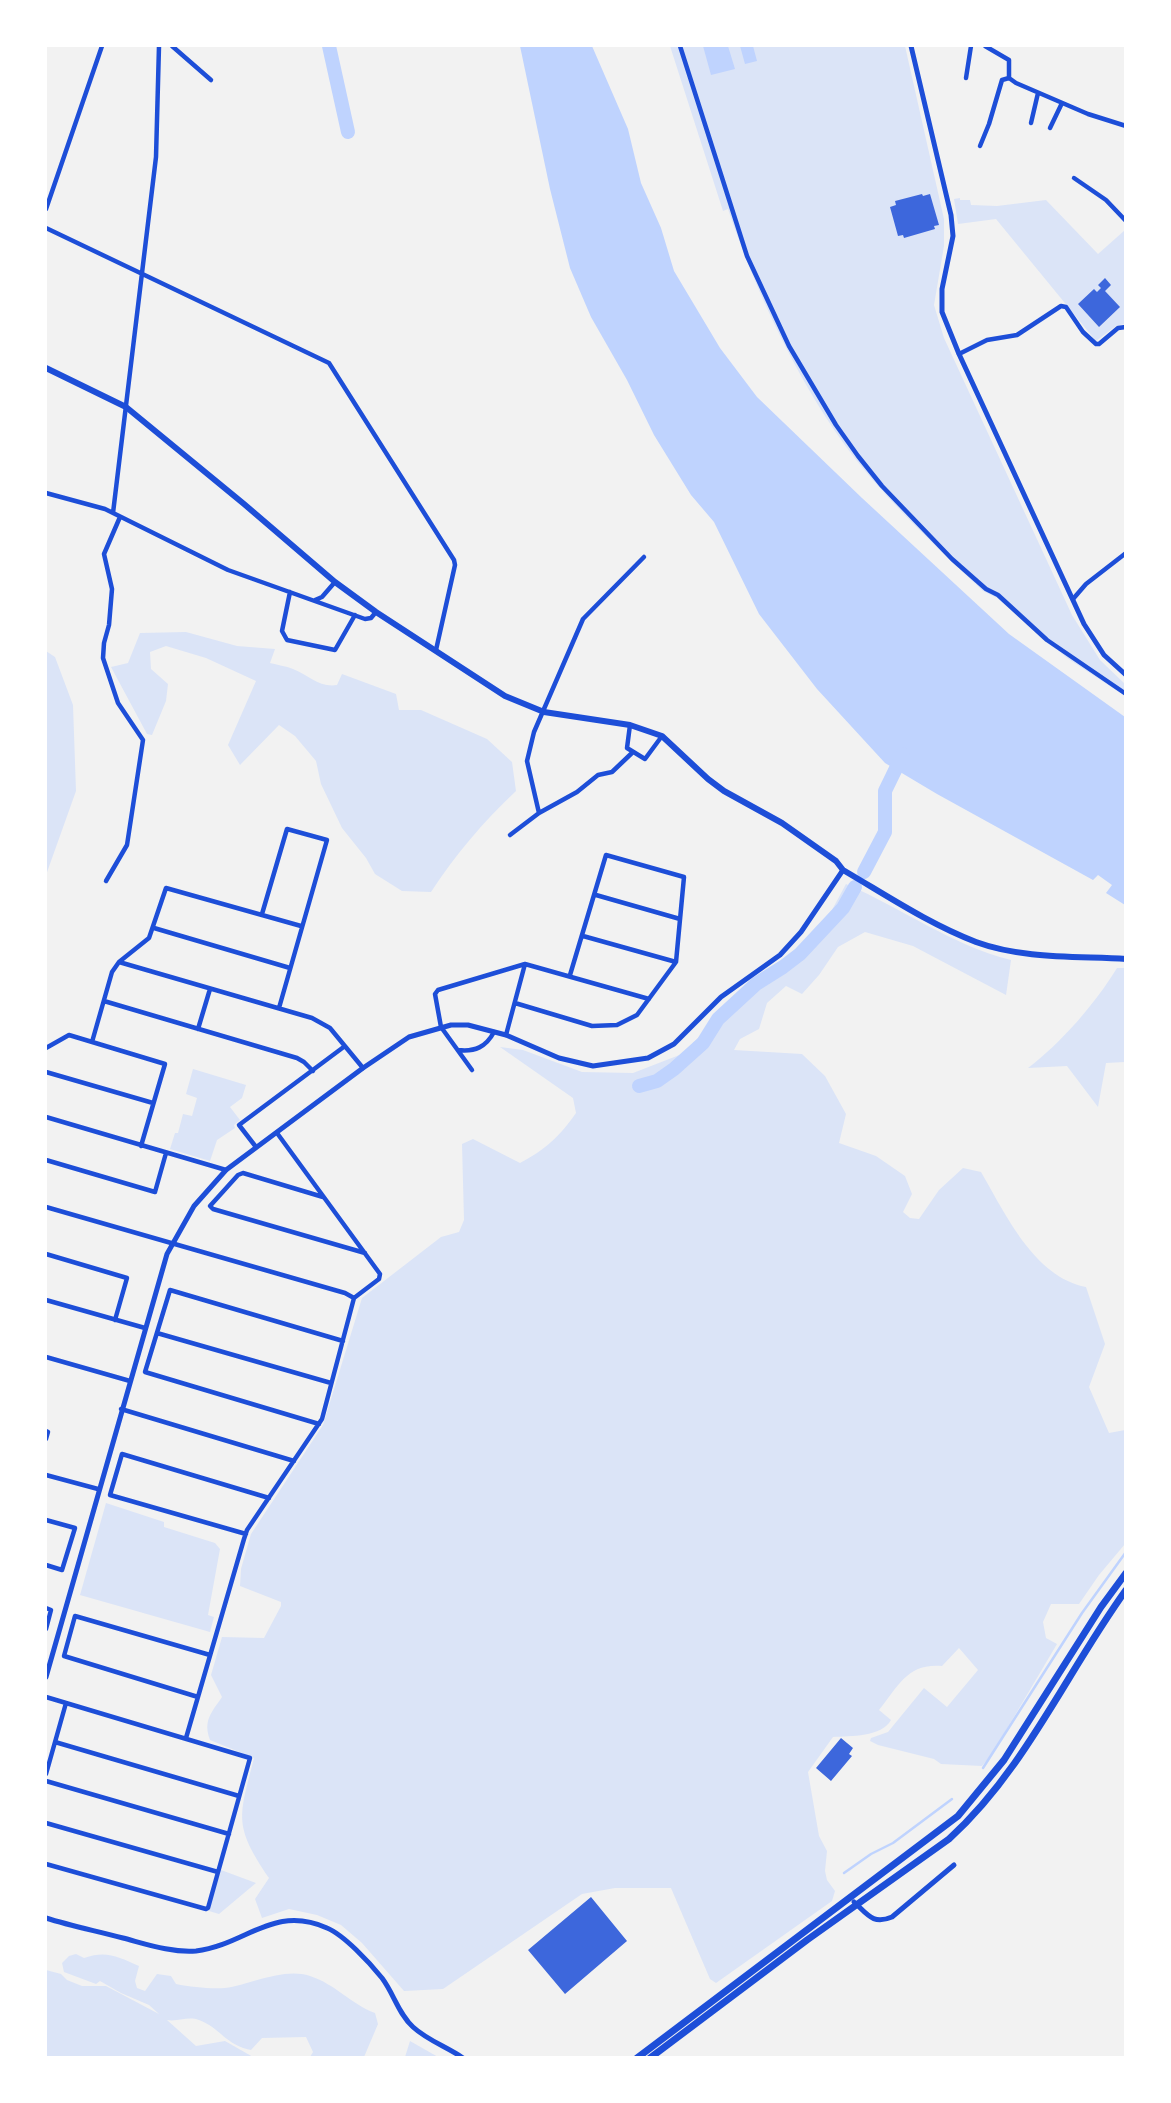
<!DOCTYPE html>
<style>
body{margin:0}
#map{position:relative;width:1171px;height:2103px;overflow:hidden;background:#f2f2f2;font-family:"IBM Plex Sans",sans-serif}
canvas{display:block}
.frame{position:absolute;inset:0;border:47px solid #fff;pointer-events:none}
</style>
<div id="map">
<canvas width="1171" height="2103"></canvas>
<div class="frame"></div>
</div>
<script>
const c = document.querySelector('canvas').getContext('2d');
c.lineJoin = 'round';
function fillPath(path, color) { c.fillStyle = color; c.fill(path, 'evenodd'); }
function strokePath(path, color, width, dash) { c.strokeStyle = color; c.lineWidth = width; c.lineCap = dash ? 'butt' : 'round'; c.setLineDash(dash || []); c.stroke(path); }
const green = new Path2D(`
 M670,46H905L944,219V246L934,305L944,338L1072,615L1100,660L1125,684V696L1067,658L997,598L983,591C939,550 895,508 857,461C802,391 756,293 728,209L723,211Z
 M960,198V200H970L971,205L997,206L1046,200L1098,254L1125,230V324L1116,326L1096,341L996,219L958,224L954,199Z
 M186,632L237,646L275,649L270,663C277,665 286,666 293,669C308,675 320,688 337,685L342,674L396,694L399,710H421L487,739L512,762L516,791C483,822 456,854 431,892L402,891L375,874L366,858L342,828L321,784L316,761L295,736L279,725L240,765L228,745L256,681L206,658L166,646L150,652L151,669L168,684L166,701L152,735L147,734L111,667L128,663L140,633Z
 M46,651L55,657L73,705L76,791L46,875Z
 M846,884C902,908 951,945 1011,960L1006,995L913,946L865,932L838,947L819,975L802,994L786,986L767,1003L759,1029L740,1039L734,1050L802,1054L825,1076L846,1114L839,1143L876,1156L905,1176L912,1194L903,1212L910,1218L919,1219L939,1190L963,1168L981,1172C1005,1213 1034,1277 1086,1287L1105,1344L1089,1387L1109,1433L1125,1430V1544L1099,1575L1079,1604H1051L1043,1622L1046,1638L1057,1644L992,1754L982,1766L941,1764L934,1759L878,1745L870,1741L871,1738L888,1732L924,1688L947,1707L978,1670L959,1648L942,1666C908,1663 899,1685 879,1710L891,1720C882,1737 850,1736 833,1737L808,1772L819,1836L827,1851L825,1871L827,1880L835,1891L832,1901L716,1983L710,1979L671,1888H615L582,1894L443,1989L404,1991L362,1943L341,1925L317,1915L289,1909L262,1918L255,1899L269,1878C233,1825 239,1817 254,1758L210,1740C203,1721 211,1713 222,1697L211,1675L222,1637L264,1638L281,1606V1602L240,1586L241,1569L251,1534L323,1425L362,1298L441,1237L459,1232L464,1220L462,1144L473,1139L520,1163C545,1150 560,1136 576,1113L573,1098L500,1047L523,1050L582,1072L633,1073L682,1054L709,1027L743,1004L826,921Z
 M1117,968H1125V1062L1106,1063L1098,1107L1067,1066L1028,1068C1061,1043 1095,1004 1117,968Z
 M193,1069L246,1085L242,1098L230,1107L240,1120L234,1125L235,1128L217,1140L210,1161L170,1149L175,1133H178L183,1114L192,1116L197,1098L186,1094Z
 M106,1503L164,1522V1527L215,1543L220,1549L208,1615L214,1617L210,1632L80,1595Z
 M221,1870L256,1883L219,1914L209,1911Z
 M76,1954L84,1958C107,1950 118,1957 139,1966L135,1981L137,1988L145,1991L157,1974L171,1976L176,1984C191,1987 210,1989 225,1988C250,1985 283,1967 310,1976C335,1984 351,2004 375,2013L378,2024L364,2057H310L313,2052L306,2037L262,2038L251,2050C227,2046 219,2027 199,2020C188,2016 177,2022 167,2020L196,2046L225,2041L253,2057H46V1970L61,1974L67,1980L82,1986H106L159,2014L149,2005L121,1993L100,1981L96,1984L64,1972L62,1963L69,1956Z
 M410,2041L438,2057H405Z`);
const water = new Path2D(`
 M520,46H592L628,129L641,183L661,228L674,271L720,348L757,397L862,498L1009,634L1125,717V905L1106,893L1112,885L1098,875L1093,880L937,794L885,763L817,689L759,614L714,522L691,495L654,435L627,380L591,317L570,268L550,189Z
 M703,46H728L735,69L711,75Z
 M740,46H753L757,61L745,64Z`);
const stream = new Path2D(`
 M983,1768L1082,1613L1126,1552
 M844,1873L871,1854L893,1843L952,1799`);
const river = new Path2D(`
 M329,46L348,132
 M864,872L885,832V791L903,754
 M639,1086L657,1081L674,1069L703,1043L718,1019L756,984L783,967L800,954L843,908L855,887`);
const building = new Path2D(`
 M922,194L923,196L930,194L939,225L934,226L935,229L904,238L903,235L898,236L890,207L896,205L895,201Z
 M1105,278L1111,285L1105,291L1120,307L1099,327L1078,304L1094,289L1097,292L1101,288L1098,285Z
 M841,1738L853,1748L849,1754L852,1756L831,1781L816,1768Z
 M591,1897L627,1941L565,1994L528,1950Z`);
const minor = new Path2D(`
 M172,46L211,80
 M680,46L747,256L789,346L836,425L858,456L882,486L952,559L986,589L998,595L1047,640L1126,694
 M985,46L1009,60V78L1016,83L1088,114L1126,126
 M966,78L971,46
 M1031,123L1038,93
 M1050,128L1062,103
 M980,146L989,124L1002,80L1009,78
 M1074,178L1106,200L1126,221
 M46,209L102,46
 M46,228L329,363L454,560L455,565L436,650
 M959,354L987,340L1017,335L1061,306L1066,307L1083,332L1096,344H1099L1118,328L1126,327
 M46,493L105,509L228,570L365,619L371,618L376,612
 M113,513L156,157L159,46
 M290,592L282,631L287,640L335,650L355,615
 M1073,599L1086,584L1126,553
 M315,600L322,597L335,582
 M630,725L627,748L645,759L662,736
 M539,813L527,761L534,732L583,619L644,557
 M510,835L539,813L577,792L598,775L612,772L633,752
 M106,881L127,845L143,740L118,703L103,658L104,643L109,625L112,589L104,554L120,517
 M596,895L680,919
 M262,914L287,829L327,840L279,1008
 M154,928L290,968
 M583,936L676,962
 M119,962L312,1018L330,1028L363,1068
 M104,1001L297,1058L304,1062L313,1071
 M515,1003L592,1026L617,1025L637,1015L676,962L684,877L606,855L570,975
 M198,1029L210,989
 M506,1035L525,964
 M92,1042L112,972L119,962L149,938L166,888L301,926
 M46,1048L69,1035L165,1064L141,1146
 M458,1050C475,1052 486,1047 494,1032
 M472,1070L441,1027L435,994L438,990L525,964L649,999
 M46,1072L153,1103
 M46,1117L226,1170
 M277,1133L380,1274L379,1279L354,1298
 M256,1147L239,1125L345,1046
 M46,1160L155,1192L166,1153
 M323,1197L243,1173L238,1175L210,1206L213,1209L365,1253
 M46,1207L345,1293L354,1298L322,1419L247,1530L244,1539L186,1738
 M46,1254L127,1278L115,1320
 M46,1300L145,1328
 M157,1333L331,1383
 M46,1357L130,1381
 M121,1409L294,1461
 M319,1424L145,1372L170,1290L343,1341
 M46,1431L48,1432L46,1439
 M46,1475L98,1489
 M46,1520L75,1528L62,1570L46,1565
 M246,1534L110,1495L122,1454L269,1498
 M46,1608L51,1610L46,1629
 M46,1697L250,1758L208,1908L206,1909L46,1864
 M198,1697L64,1656L75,1616L210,1655
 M55,1742L239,1796
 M46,1774L66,1703
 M46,1781L229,1834
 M46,1823L218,1872`);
const tertiary = new Path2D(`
 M911,46L951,215L953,236L942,289V312L959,354L1084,624L1104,655L1126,675
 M46,1677L167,1254L194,1206L226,1170L363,1068L409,1037L451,1025H468L506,1035L559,1058L593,1066L648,1058L674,1044L721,997L780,955L801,932L843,870
 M854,1902C868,1915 873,1925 892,1917L954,1865
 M46,1918C71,1926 97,1931 123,1938C146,1944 172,1953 196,1951C246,1945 273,1904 327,1928C344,1935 370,1963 382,1978C394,1994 398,2013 413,2027C427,2040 447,2047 463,2058`);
const secondary = new Path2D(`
 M46,368L126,407L244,504L335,582L376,612L505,696L544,712L630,725L662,736L708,779L724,791L782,823L836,861L843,870C886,895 929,924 976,942C1022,959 1077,956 1126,959`);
const primary = new Path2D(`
 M637,2058L958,1816L1004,1760L1101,1607L1126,1573
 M650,2058L807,1940L949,1839C1025,1770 1066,1673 1126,1590`);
fillPath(green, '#dbe4f7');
fillPath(water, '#bfd3fe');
strokePath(stream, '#bfd3fe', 2.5);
strokePath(river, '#bfd3fe', 14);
fillPath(building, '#3d67dc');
strokePath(minor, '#1d4ed8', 4.5);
strokePath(tertiary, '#1d4ed8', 5);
strokePath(secondary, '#1d4ed8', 6);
strokePath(primary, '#1d4ed8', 7);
</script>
